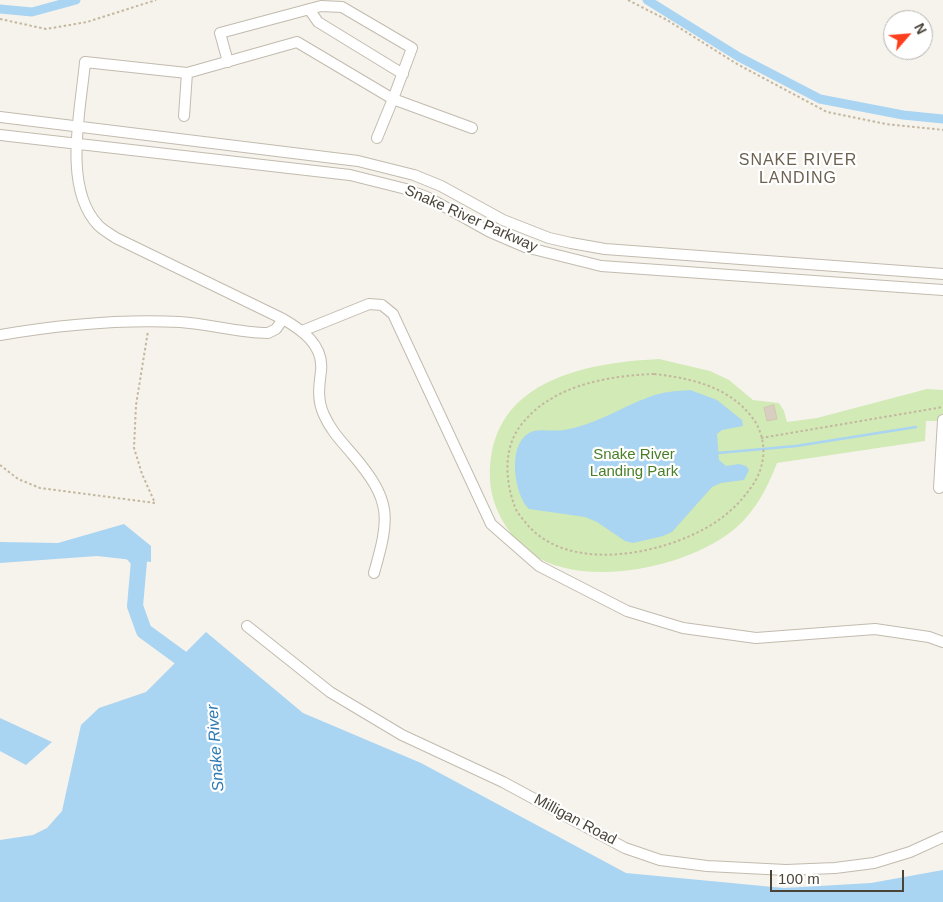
<!DOCTYPE html>
<style>
body{margin:0}
#map{position:relative;width:943px;height:902px;overflow:hidden;background:#f6f3ec;font-family:Helvetica,sans-serif}
canvas{display:block}
.north{position:absolute;left:883px;top:10px;width:50px;height:50px;box-sizing:border-box;background:#fff;border:1px solid #b7b4b0;border-radius:50%;rotate:63deg;font-size:14px;font-weight:700;line-height:20px;text-align:center;color:#4b4439}
.north::after{content:'';display:block;margin:auto;width:18px;height:22px;background:#fc3f1d;clip-path:polygon(50% 0,100% 100%,50% 72%,0 100%)}
.scale{position:absolute;left:770px;top:870px;width:134px;height:22px;box-sizing:border-box;border:2px solid #4b4439;border-top:0;padding-left:6px;font-size:15px;line-height:18px;white-space:nowrap;color:#4b4439;-webkit-text-stroke:4px #fff;paint-order:stroke}
</style>
<div id="map">
<canvas width="943" height="902"></canvas>
<div class="north">N</div>
<div class="scale">100 m</div>
</div>
<script>
const c = document.querySelector('canvas').getContext('2d');
c.lineJoin = 'round';
function fillPath(path, color) { c.fillStyle = color; c.fill(path, 'evenodd'); }
function strokePath(path, color, width, dash) { c.strokeStyle = color; c.lineWidth = width; c.lineCap = dash ? 'butt' : 'round'; c.setLineDash(dash || []); c.stroke(path); }
function label(font, color, halo, rows, align = 'center') {
  c.font = font + ' Helvetica,sans-serif'; c.lineWidth = 4.5; c.setLineDash([]); c.textBaseline = 'middle'; c.strokeStyle = halo; c.fillStyle = color; for (const [text, x, y, turn = 0] of rows) {
    c.save(); c.translate(x, y); c.rotate((+turn || 0) * Math.PI / 180); c.textAlign = isNaN(turn) ? turn : align; if (halo) c.strokeText(text, 0, 0); c.fillText(text, 0, 0); c.restore();
  }
}
const green = new Path2D(`
 M659,359L710,371L729,380L753,400L779,403L784,411L787,422L817,418L927,389L943,390V421H926L925,441L777,463C767,489 754,514 732,531C686,568 581,590 531,553C508,536 491,507 490,479C487,382 581,363 659,359Z`);
const water = new Path2D(`
 M690,390L717,400L742,420L743,426L722,430L717,434L719,460L726,466L739,464L746,466L749,470L744,480L721,483L712,487L672,532L663,536L633,543L625,541L597,522L585,517L529,509C514,495 507,445 529,433C538,428 554,432 564,430C595,425 620,408 649,397C662,392 676,391 690,390Z
 M124,524L151,546V562L97,556L0,563V542L58,543Z
 M206,632L303,713L421,763L626,873L784,888L871,883L943,870V902H0V840L33,835L47,828L62,811L81,725L99,708L146,692Z
 M0,718L52,742L26,765L0,751Z`);
const stream = new Path2D(`
 M718,453L796,446L916,427`);
const canal = new Path2D(`
 M647,0L739,57L820,99L903,115L943,119
 M0,9L32,12L76,0`);
const river = new Path2D(`
 M124,544L139,561L135,606L144,631L181,658L194,674`);
const building = new Path2D(`
 M774,405L777,419L767,421L764,408Z`);
const path = new Path2D(`
 M628,0L667,20L737,64L827,112L886,124L943,130
 M0,19L46,29L87,22L156,0
 M654,374C691,378 731,387 754,420C767,439 766,464 754,483C742,501 729,514 711,525C662,555 567,574 526,523C522,518 517,513 515,507C505,481 503,448 521,425C552,385 607,376 654,374Z
 M761,438L943,407
 M0,465L18,479L40,488L155,503L142,474L134,448L136,405L148,331`);
const minor = new Path2D(`
 M309,9L318,22L403,74
 M228,62L220,33L321,6L342,7L412,48L393,99L472,128
 M187,73L297,42L393,99L377,138
 M184,116L187,73L85,62C81,109 62,187 98,225C103,230 110,234 116,238L283,319C302,330 324,345 321,371C319,387 317,400 324,415C331,431 342,442 353,455C392,501 390,517 374,573
 M0,117L358,161L414,175L441,186L503,220L549,238L571,243L605,249L943,274
 M0,135L350,175L406,189L429,198L490,232L525,247L601,266L943,290
 M302,331L369,304L382,305L393,314L491,524L539,566L627,611L683,628L756,638L875,629L929,637L943,642
 M0,335C59,325 120,319 180,322C210,324 239,333 268,333L276,329L283,319
 M939,488L943,420
 M247,626L330,692L402,735L503,782L625,848L660,860L707,866L786,870L835,868L874,863L910,852L943,837`);
const streetNames = [
 ["Snake River Parkway",471,219,24],
 ["Milligan Road",575,820,28]
];
const parkNames = [
 ["Snake River",634,455],
 ["Landing Park",634,472]
];
const neighbourhoodNames = [
 ["SNAKE RIVER",798,161],
 ["LANDING",798,179]
];
const waterNames = [
 ["Snake River",216,748,-94]
];
fillPath(green, '#d2eab5');
fillPath(water, '#a9d4f2');
strokePath(stream, '#a9d4f2', 2.5);
strokePath(canal, '#a9d4f2', 9);
strokePath(river, '#a9d4f2', 16);
fillPath(building, '#d8cfc1');
strokePath(building, '#d3c7b4', 1);
strokePath(minor, '#c2bbae', 12);
strokePath(path, '#c4b79f', 2, [2.5, 2.5]);
strokePath(minor, '#fff', 10);
label('15px', '#4b4439', '#fff', streetNames);
label('15px', '#4a7f2a', '#fff', parkNames);
c.letterSpacing = '1px';
label('16px', '#6e6250', '#fff', neighbourhoodNames);
c.letterSpacing = '0px';
label('italic 16px', '#2e7ab2', '#fff', waterNames);
</script>
